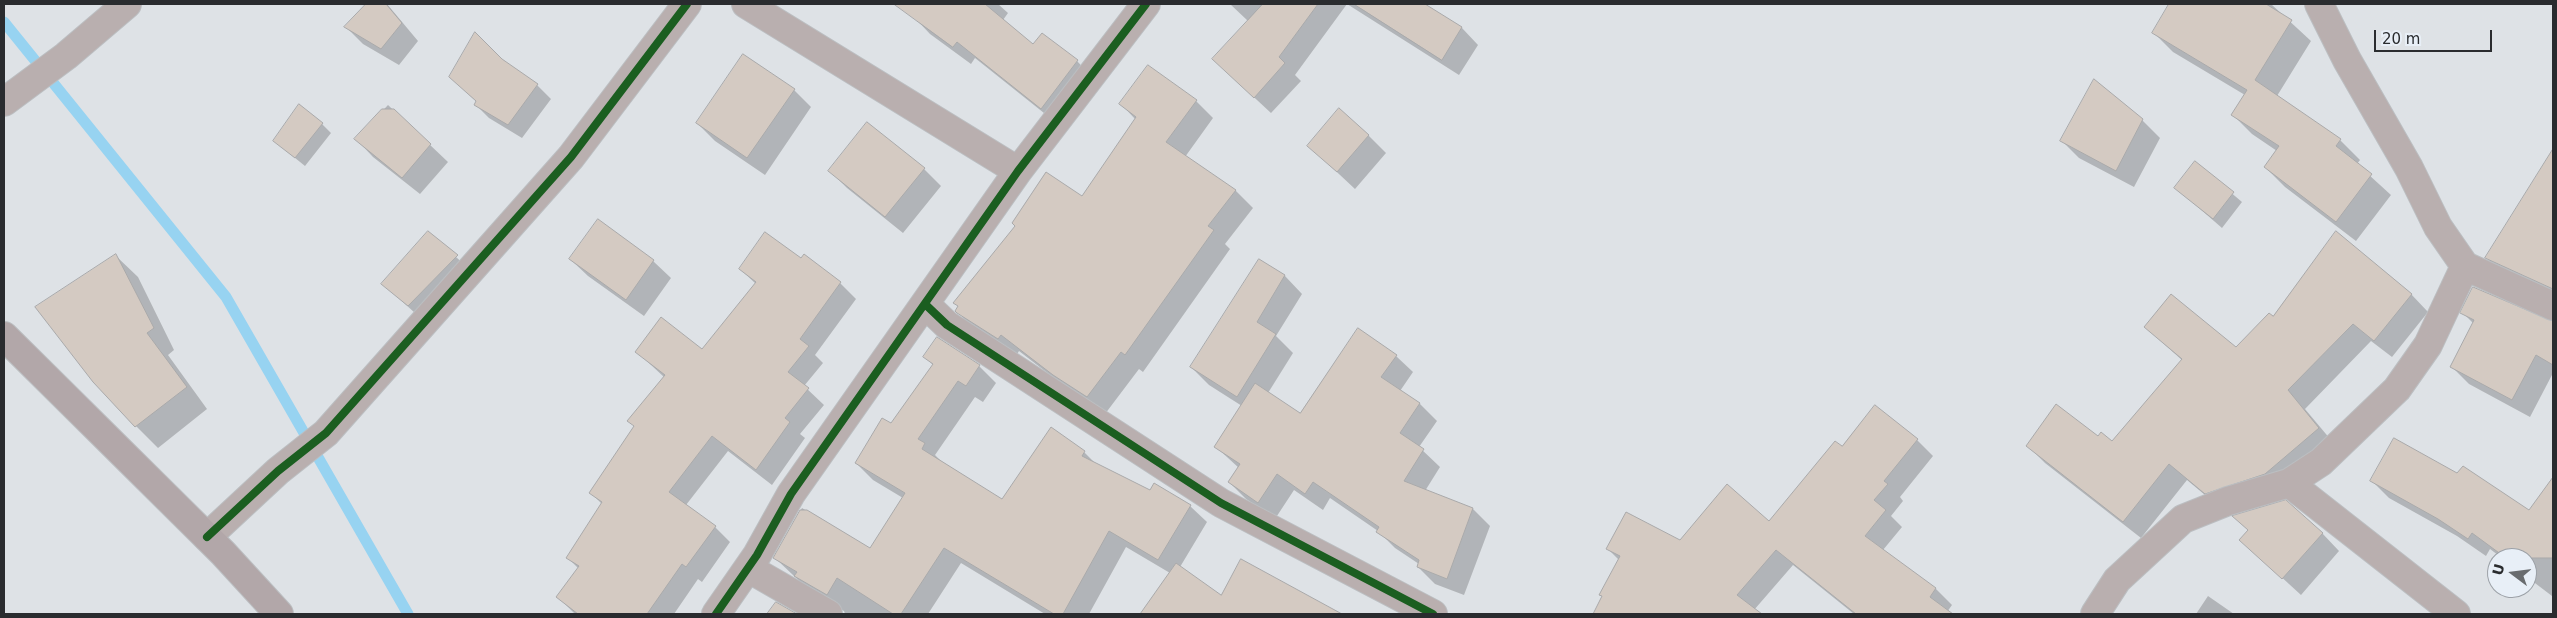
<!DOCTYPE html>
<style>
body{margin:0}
#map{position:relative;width:2557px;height:618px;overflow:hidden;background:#dee2e6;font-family:"DejaVu Sans",sans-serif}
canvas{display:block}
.frame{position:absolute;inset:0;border:5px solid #2a2c2f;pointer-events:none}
.north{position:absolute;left:2487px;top:548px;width:50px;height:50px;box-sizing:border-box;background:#e8eff7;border:1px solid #9ca1a7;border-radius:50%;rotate:285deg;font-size:14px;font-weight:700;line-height:20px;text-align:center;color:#2a2c2f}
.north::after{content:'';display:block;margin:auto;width:18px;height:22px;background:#696c6f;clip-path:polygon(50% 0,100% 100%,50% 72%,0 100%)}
.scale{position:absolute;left:2374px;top:30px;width:118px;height:22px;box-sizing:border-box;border:2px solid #2a2c2f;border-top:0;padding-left:6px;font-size:15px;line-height:18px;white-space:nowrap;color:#2a2c2f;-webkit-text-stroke:4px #e8eff7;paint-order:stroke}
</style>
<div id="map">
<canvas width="2557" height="618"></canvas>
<div class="frame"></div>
<div class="north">U</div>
<div class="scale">20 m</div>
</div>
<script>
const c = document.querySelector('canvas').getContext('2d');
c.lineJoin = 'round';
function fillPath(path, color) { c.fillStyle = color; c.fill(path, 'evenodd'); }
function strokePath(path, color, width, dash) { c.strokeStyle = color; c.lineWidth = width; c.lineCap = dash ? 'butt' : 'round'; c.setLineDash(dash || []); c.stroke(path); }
const shadow = new Path2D(`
 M367,4H387L418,41L399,65L363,44L346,27Z
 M922,4H998L1008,13L1003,20L1034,46L1043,35L1077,61L1094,79L1059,125L975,58L971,64L930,34L913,16Z
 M1230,4H1423L1462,28L1478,45L1459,75L1347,4L1295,75L1301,81L1271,113L1230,75L1248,21Z
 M2170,4H2271L2311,41L2277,96L2340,140L2360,160L2357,164L2391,195L2356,241L2285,187L2265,167L2277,151L2252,134L2232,114L2245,95L2173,52L2153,32Z
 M502,61L537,85L551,99L522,138L489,118L475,104L477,102L450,77Z
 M794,90L811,107L765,175L715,141L697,123Z
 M1196,101L1213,118L1185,157L1236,191L1253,208L1225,244L1230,249L1143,372L1139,369L1105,414L1072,392L1019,351L1016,356L976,330L956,311L1083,198L1136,120L1121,104Z
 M388,105L448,162L420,194L373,157L356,139Z
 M2142,120L2160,138L2134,187L2079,158L2062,141Z
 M322,124L331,133L305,166L274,141Z
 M1368,135L1386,153L1355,189L1309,146Z
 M2196,163L2242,202L2222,228L2176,188Z
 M2542,168L2553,175V298L2504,275L2486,258Z
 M924,169L941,186L903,233L847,188L830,171Z
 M598,220L653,261L671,278L644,316L588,276L570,259Z
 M429,233L475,274L426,323L383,284Z
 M116,256L138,277L174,350L168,355L207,409L158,448L136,426Z
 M801,260L840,283L856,299L815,355L823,363L804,386L824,405L800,434L805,438L772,485L728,451L686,505L715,527L730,542L702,582L698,579L674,614H575L558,597L579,569L568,558L602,504L591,493L635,427L664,377L637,352L702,351L756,284L740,269Z
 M1260,261L1285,276L1302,294L1276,336L1293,353L1268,393L1301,415L1396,356L1413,372L1400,391L1420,404L1437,421L1419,447L1440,467L1425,491L1473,509L1490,526L1464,595L1435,584L1418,567L1419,564L1395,548L1378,531L1330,498L1323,510L1294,490L1275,519L1246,499L1229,482L1239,468L1216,447L1242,406L1209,385L1191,367Z
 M2411,294L2428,312L2392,357L2371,341L2305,409L2336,446L2223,510L2187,480L2141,538L2045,463L2027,445L2098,438L2113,443L2183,361L2145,327L2236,349L2273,318Z
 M2462,312L2553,322V373L2530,417L2469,384L2451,366L2474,324Z
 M937,339L979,366L996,383L983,402L975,397L935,455L941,461L1003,501L1084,452L1097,465L1151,491L1190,506L1207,522L1180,567L1222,597L1241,561L1340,614H1147L1143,611L1170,573L1126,547L1089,614H1045L961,563L928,614H845L844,611L812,593L775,558L802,508L870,550L903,498L873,480L856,463L892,425L933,365L925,357Z
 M1917,440L1933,456L1900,497L1903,501L1891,516L1902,527L1883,550L1936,589L1952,605L1947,612L1951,614H1854L1793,565L1754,610L1760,614H1702L1679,594L1669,614H1594L1619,560L1608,549L1680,541L1769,523L1842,448Z
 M2553,479L2552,596L2527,577V558H2502L2490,549L2486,556L2457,536L2389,498L2372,481L2529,512Z
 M2234,517L2322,533L2339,551L2301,595L2241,540L2249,531Z
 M2208,596L2234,614H2196Z`);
const stream = new Path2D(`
 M4,22L226,297L408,614`);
const building = new Path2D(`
 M366,4H386L402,23L381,49L344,27Z
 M894,4H985L1033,44L1042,33L1078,60L1041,109L957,42L953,47Z
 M1263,4H1318L1279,57L1285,63L1254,98L1212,59Z
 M1354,4H1425L1462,27L1442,60Z
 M2169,4H2266L2292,20L2255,80L2341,139L2336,146L2372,174L2336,222L2264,167L2279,146L2231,115L2247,90L2152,33Z
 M475,32L502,59L538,84L508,125L474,105L476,101L449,77Z
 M743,54L795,89L747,158L696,123Z
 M1148,65L1197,100L1166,142L1236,190L1208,226L1214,230L1125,355L1121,352L1087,397L1053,375L1001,335L998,339L957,313L955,311L958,306L953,303L1015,226L1012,223L1046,172L1082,196L1136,117L1119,104Z
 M2094,79L2143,119L2116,171L2060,141Z
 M299,104L323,123L295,158L273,141Z
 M1339,108L1369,135L1337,172L1307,146Z
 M382,109H394L431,144L402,178L354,139Z
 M867,122L925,168L885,217L828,171Z
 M2553,149V289L2485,258Z
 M2195,161L2234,192L2213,219L2174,188Z
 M598,219L654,260L626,300L569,259Z
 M428,231L458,255L408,306L381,284Z
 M2336,231L2412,294L2374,341L2353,324L2288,390L2319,428L2265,474L2205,494L2169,464L2123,522L2026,446L2056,404L2098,436L2101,432L2112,441L2182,359L2144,327L2171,294L2236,347L2269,313L2273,316Z
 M765,232L801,258L804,254L841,282L800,339L809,346L788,372L809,388L785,418L790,422L756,470L712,436L669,492L716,526L686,567L682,564L647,614H578L556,597L579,566L566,558L602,502L589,493L634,426L627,421L665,375L635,352L661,317L702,349L756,282L739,269Z
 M116,254L154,328L147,333L187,387L135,427L93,382L35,307Z
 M1259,259L1285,275L1257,322L1276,334L1237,397L1190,367Z
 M2473,287L2553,321V365L2536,355L2512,400L2450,367L2474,320L2460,313Z
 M1358,328L1397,355L1381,377L1420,403L1400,433L1424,449L1404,481L1473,508L1447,579L1417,567L1419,560L1376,532L1379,527L1313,482L1305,494L1277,474L1258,503L1228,482L1240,464L1214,447L1255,383L1300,413Z
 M937,337L980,365L966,386L958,381L918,439L925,443L922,449L1002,499L1051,427L1085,451L1082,456L1150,490L1154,483L1191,505L1158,560L1109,531L1063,614H1054L944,548L901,614H893L837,578L827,595L794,576L797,572L773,558L800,510H807L870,548L905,493L855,463L882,418L891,423L933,364L923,357Z
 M1875,405L1918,439L1884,481L1888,484L1874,500L1886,510L1865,536L1936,588L1930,597L1953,614H1856L1776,550L1737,595L1762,614H1593L1602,596L1599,595L1620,556L1606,549L1626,512L1680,540L1727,484L1769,521L1835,441L1842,446Z
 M2394,438L2457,473L2463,466L2529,510L2553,477V558H2506L2472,533L2468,539L2438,519L2370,481Z
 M2286,500L2323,533L2282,579L2239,540L2248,530L2232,516Z
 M1241,559L1342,614H1140L1176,563L1221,595Z
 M776,602L797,614H767Z`);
const minor = new Path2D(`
 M746,4L1018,171
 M2319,4L2347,60L2409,168L2438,227L2465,266L2553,306
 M4,102L66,56L127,4
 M925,304L947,325L1221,503L1433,614
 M2289,483L2456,614
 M207,537L278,471L326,433L571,157L687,4
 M748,568L828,614
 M716,614L757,555L791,494L1018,171L1146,4
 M2095,614L2117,580L2183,519L2228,501L2289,483L2321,462L2397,389L2428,345L2465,266`);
const major = new Path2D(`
 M4,336L223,553L279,614`);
const cycleway = new Path2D(`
 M925,304L947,325L1221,503L1433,614
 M207,537L278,471L326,433L571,157L687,4
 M716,614L757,555L791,494L1018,171L1146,4`);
fillPath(shadow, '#0003');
strokePath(stream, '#97d3f1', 11);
fillPath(building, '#d4cac2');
strokePath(building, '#a9a9aa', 1);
strokePath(minor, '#bbbec1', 30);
strokePath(major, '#bbbec1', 30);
strokePath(minor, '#b9afaf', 28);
strokePath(major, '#b2a7a9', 28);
strokePath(cycleway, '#1b5e20', 8);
</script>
